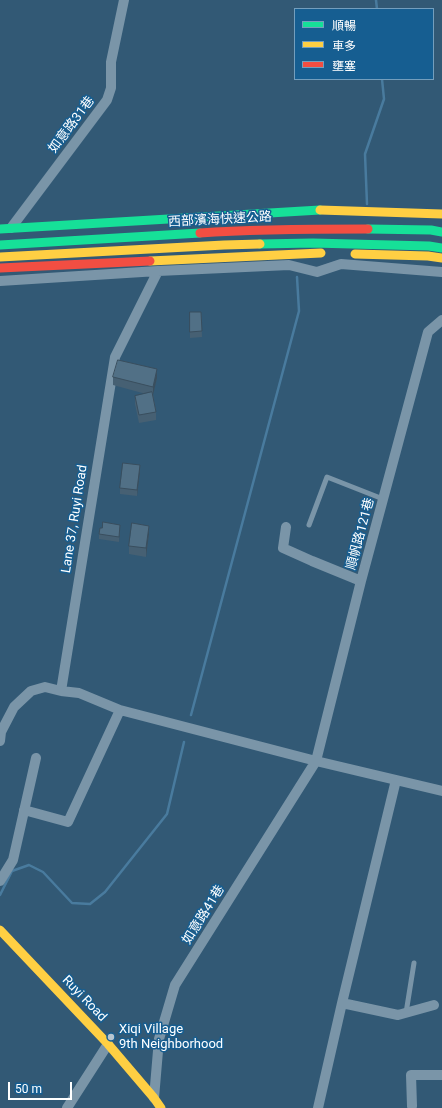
<!DOCTYPE html>
<meta charset="utf-8">
<style>
body{margin:0}
#map{position:relative;width:442px;height:1108px;overflow:hidden;background:#325975;font-family:Roboto,"Noto Sans TC",sans-serif}
canvas{display:block}
.legend{position:absolute;left:294px;top:8px;width:140px;height:72px;box-sizing:border-box;background:#165e91;border:1px solid #739ebd;margin:0;padding:5px 7px;list-style:none;font-size:12px;color:#fff}
.legend li{display:flex;align-items:center;gap:8px;height:20px}
.legend b{width:20px;border:1px solid #739ebd}
.scale{position:absolute;left:8px;top:1082px;width:64px;height:18px;box-sizing:border-box;border:2px solid #fff;border-top:0;padding-left:5px;font-size:12px;line-height:14px;white-space:nowrap;color:#fff;-webkit-text-stroke:3px #165e91;paint-order:stroke}
</style>
<div id="map">
<canvas width="442" height="1108"></canvas>
<ul class="legend">
<li><b style="height:5px;background:#16e098"></b>順暢</li>
<li><b style="height:5px;background:#ffcf43"></b>車多</li>
<li><b style="height:5px;background:#f24e42"></b>壅塞</li>
</ul>
<div class="scale">50 m</div>
</div>
<script>
const c = document.querySelector('canvas').getContext('2d');
c.lineJoin = 'round';
function strokePath(path, color, width, dash) { c.strokeStyle = color; c.lineWidth = width; c.lineCap = dash ? 'butt' : 'round'; c.setLineDash(dash || []); c.stroke(path); }
function fillPath(path, color) { c.fillStyle = color; c.fill(path, 'evenodd'); }
function label(font, color, halo, rows, align = 'center') {
  c.font = font + ' Roboto,"Noto Sans TC",sans-serif'; c.lineWidth = 3; c.setLineDash([]); c.textBaseline = 'middle'; c.strokeStyle = halo; c.fillStyle = color; for (const [text, x, y, turn = 0] of rows) {
    c.save(); c.translate(x, y); c.rotate((+turn || 0) * Math.PI / 180); c.textAlign = isNaN(turn) ? turn : align; if (halo) c.strokeText(text, 0, 0); c.fillText(text, 0, 0); c.restore();
  }
}
const stream = new Path2D(`
 M376,0L377,9
 M367,204L365,154L384,99L382,79
 M191,715L299,311L297,277
 M0,895L12,871L29,865L43,872L72,903L90,904L105,892L167,814L184,742`);
const lane = new Path2D(`
 M309,525L327,477L383,499
 M406,1013L414,963`);
const street = new Path2D(`
 M11,228L107,100L111,88V62L124,0
 M0,281L158,271L289,265L317,272L341,264L442,272
 M286,527L283,548L312,561L361,581
 M61,691L79,693L120,710L316,761L442,791
 M0,741L1,732L14,707L31,691L45,687L61,691L115,357L158,271
 M24,810L68,822L120,710
 M0,881L13,860L36,758
 M342,1003L398,1015L434,1005
 M154,1098L159,1039L175,985L316,761L361,581L428,332L442,320
 M412,1106L411,1075H442
 M67,1108L108,1044
 M318,1108L342,1003L396,780`);
const fast = new Path2D(`
 M0,229L320,210
 M368,229L431,230L442,232
 M0,245L200,233`);
const slow = new Path2D(`
 M320,210L442,214
 M355,254L428,256L442,258
 M150,261L321,253
 M0,930L108,1044L154,1098L161,1108`);
const jam = new Path2D(`
 M200,233C256,229 312,229 368,229
 M0,268L150,261`);
const fastBridge = new Path2D(`
 M260,244L313,243L429,246L442,248`);
const slowBridge = new Path2D(`
 M0,257L224,245L260,244`);
const wall = new Path2D(`
 M190,312H201L202,337L190,338Z
 M113,377L157,378L153,394L156,412V420L139,423L135,404V396L146,394L113,385Z
 M140,471L137,496L120,494V488Z
 M120,530L119,542L99,539V534Z
 M149,534L146,557L129,554V546Z`);
const shadedWall = new Path2D(`
 M157,369V378L153,395V387Z
 M140,465V471L137,496V490Z
 M120,525V530L119,542V537Z
 M149,526V534L146,557V548Z`);
const building = new Path2D(`
 M190,312H201L202,331L190,332Z
 M118,360L157,369L153,387L113,377Z
 M152,392L156,412L139,415L135,396Z
 M123,463L140,465L137,490L120,488Z
 M103,522L120,525L119,537L99,534L100,528H102Z
 M132,523L149,526L146,548L129,546Z`);
const markers = [
 [111,1037,4,"#b7c5cf"]
];
const streetNames = [
 ["如意路31巷",72,125,-53],
 ["西部濱海快速公路",220,220,-3],
 ["Lane 37, Ruyi Road",75,519,-81],
 ["順帆路121巷",361,534,-75],
 ["如意路41巷",204,915,-58],
 ["Ruyi Road",84,999,46]
];
const poiNames = [
 ["Xiqi Village",119,1030],
 ["9th Neighborhood",119,1045]
];
strokePath(stream, '#497b9e', 2.5);
strokePath(lane, '#7a95a8', 5);
strokePath(street, '#7a95a8', 10);
strokePath(fast, '#16e098', 9);
strokePath(slow, '#ffcf43', 9);
strokePath(jam, '#f24e42', 9);
strokePath(fastBridge, '#16e098', 9);
strokePath(slowBridge, '#ffcf43', 9);
fillPath(wall, '#466073');
fillPath(shadedWall, '#394e5e');
fillPath(building, '#517086');
strokePath(building, '#394e5e', 1);
for (const [x, y, r, color] of markers) { const dot = new Path2D(); dot.arc(x, y, r, 0, 2 * Math.PI); c.fillStyle = color; c.fill(dot); strokePath(dot, '#165e91', 1.5); }
label('13px', '#fff', '#165e91', streetNames);
label('13px', '#fff', '#165e91', poiNames, 'left');
</script>
